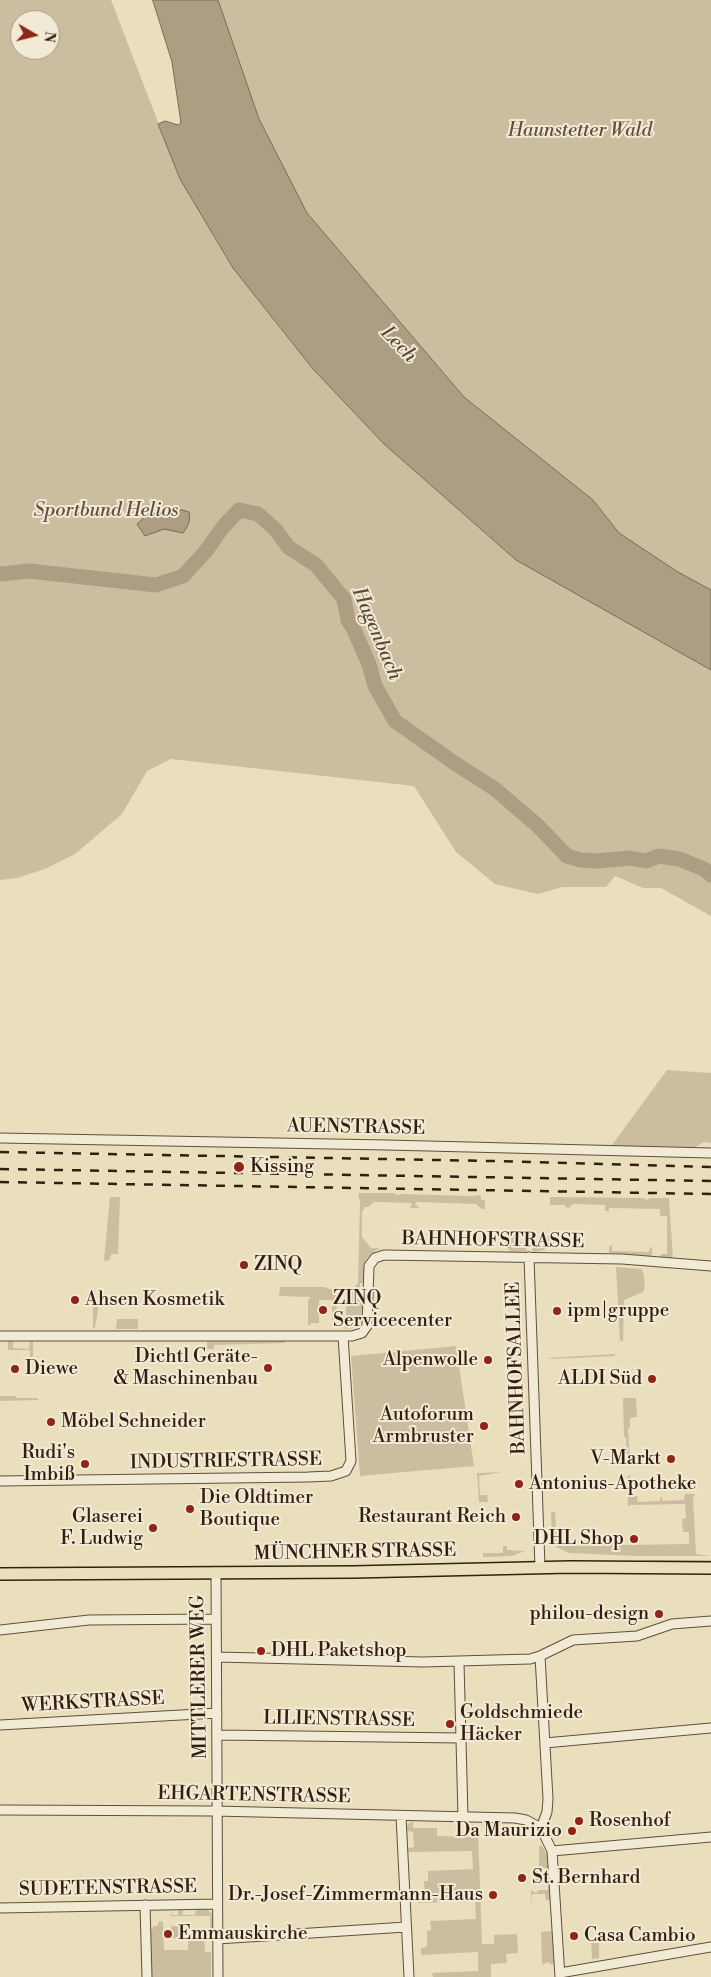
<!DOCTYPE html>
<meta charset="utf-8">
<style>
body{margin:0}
#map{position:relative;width:711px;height:1977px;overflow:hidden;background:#eadfbd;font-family:"Libre Bodoni",serif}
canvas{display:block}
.north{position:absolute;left:10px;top:10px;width:50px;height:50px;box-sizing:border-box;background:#f1ead4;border:1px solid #a59886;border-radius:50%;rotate:98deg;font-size:14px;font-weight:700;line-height:20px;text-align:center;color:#341d11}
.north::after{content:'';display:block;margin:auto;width:18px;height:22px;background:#8f2418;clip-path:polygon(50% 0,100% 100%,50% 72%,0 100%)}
</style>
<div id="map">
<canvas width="711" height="1977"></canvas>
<div class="north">N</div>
</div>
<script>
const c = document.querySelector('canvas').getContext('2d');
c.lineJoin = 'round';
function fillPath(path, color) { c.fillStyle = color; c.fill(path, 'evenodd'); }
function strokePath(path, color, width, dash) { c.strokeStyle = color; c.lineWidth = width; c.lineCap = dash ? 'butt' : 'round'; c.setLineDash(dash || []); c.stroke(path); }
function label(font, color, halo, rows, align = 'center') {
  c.font = font + ' "Libre Bodoni",serif'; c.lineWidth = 4; c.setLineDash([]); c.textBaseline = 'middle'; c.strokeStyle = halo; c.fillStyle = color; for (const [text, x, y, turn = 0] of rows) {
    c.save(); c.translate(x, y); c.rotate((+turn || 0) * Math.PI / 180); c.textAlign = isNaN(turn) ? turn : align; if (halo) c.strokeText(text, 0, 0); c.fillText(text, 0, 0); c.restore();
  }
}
const green = new Path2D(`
 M0,0H111L180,179L233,268L313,369L384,444L516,560L711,670V916L661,888H643L615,876L606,887H562L538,894L495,884L456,852L414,786L171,759L147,771L122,814L75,854L45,869L17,878L0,880ZM20,20H50V50H20Z
 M218,0H711V590L678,572L619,533L593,500L464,397L307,213L259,119Z
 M667,1070L711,1073V1143L704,1142L692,1149L612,1145Z
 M358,1193H393L398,1195L400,1194L471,1196L481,1195V1200H485V1209H482L476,1204L417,1202L415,1204L419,1208H410L412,1204L411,1203L374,1202L368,1207H365L362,1212V1237L371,1248H379L367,1258L364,1283H360L359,1294H363L361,1321L354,1328L345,1329L347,1294C350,1289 355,1288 358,1283L360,1202Z
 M110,1197H120L118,1254H111L110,1260L104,1261Z
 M550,1197L643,1198L647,1200L650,1198H669L673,1259L660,1257L661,1254H667V1216H660V1209L609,1208V1211H605V1205L573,1204L568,1209L565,1205H550Z
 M512,1235L526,1246L527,1251L512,1252L505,1246V1238Z
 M545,1236H550L551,1244L544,1250L534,1252L532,1250L536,1243Z
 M612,1245V1251L649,1252L650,1246L652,1249V1256L609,1253V1247Z
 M616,1267L641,1269C645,1274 646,1286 643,1292L624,1300L623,1341H620Z
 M280,1287H324L333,1290L337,1297L336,1324L332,1328V1300H319V1323H311V1325H308V1300L311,1297L279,1296Z
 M93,1303H99L95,1328H93Z
 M117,1319H138V1329H116Z
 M8,1341H13V1348L29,1349L30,1341H33V1359L30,1360V1350H8Z
 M207,1341H285V1343L214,1345V1349H207Z
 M456,1346L474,1466L360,1476L351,1356Z
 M614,1354L615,1356L552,1359L547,1358Z
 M0,1396H16V1398H38V1400L0,1401Z
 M623,1398H636L637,1417L630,1418V1427L628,1428L630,1464L628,1466L627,1465L626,1437H624Z
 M503,1472L479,1476L480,1495H487L488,1502H479L477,1473Z
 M630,1475V1496H637L638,1502L660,1501L661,1495L663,1501L684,1500L685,1494H694L695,1496L693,1497L696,1554L711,1556H637L569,1553L556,1547L552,1537L551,1512H555L557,1546L689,1544V1532H683L682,1519L686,1518L685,1504L630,1505L628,1507L627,1477Z
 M503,1546H507V1550L525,1551L512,1556L483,1557V1553H503Z
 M639,1560H711V1562L678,1563Z
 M413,1821V1828H437V1836L473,1837L474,1829H478L482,1944H494V1935L517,1934L518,1953L506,1954L507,1963L491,1964V1977H433L432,1973L478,1971V1952L421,1955V1948L427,1947V1931L431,1930L430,1921L476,1919L475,1901L418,1903V1898L425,1897L424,1881H428V1871L473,1869L472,1851L408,1852V1848L414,1847L413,1832L406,1831L408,1824Z
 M539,1846H542L548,1856L549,1868H539Z
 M533,1873H547L549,1874L550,1900H546L545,1894H532V1909L531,1890L536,1893L539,1890H548V1882L533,1883Z
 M171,1908L172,1915H178V1908H183V1915H195L196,1908H204V1910H208L212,1914L213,1932H210V1916H171Z
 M159,1921L163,1922L164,1950H188V1938H204L205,1952H211V1977H151L150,1929H153V1926H157Z
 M171,1926H183V1938H171Z
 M552,1931L554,1964H549V1962L542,1964L541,1932Z
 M591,1941H599V1958L592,1959Z`);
const water = new Path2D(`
 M153,0H218L259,119L307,213L464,397L593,500L619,533L678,572L711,590V670L516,560L384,444L313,369L233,268L180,179L158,124L165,121L178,125L181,123L172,62Z
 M182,510L189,512C191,521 188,526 183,533L164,529L145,536L137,524L147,515L167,511Z`);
const river = new Path2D(`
 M0,574L29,571L156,585L183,576L206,551L223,527L239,510L258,514L276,530L288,547L316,565L344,599L348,620L354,630L369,664L375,686L395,721L453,762L495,789L537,825L567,856L581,860L596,861L630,858L646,861L659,856L679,859L704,869L711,875`);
const minor = new Path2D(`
 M0,1138L387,1145L711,1153
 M529,1257L540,1567
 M0,1336H352L362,1333L367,1326L369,1266L375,1258L384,1255L622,1259L711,1266
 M0,1481L308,1477L331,1476L346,1471L351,1461L343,1336
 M216,1572L218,1977
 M0,1630L89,1620L216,1619
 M217,1657L423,1662L530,1659L540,1656
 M459,1662L463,1817
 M0,1725L217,1713
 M218,1735L461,1738
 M545,1743L711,1728
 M0,1810L214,1811L515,1818L526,1820L541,1828L552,1851L560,1977
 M401,1816L409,1977
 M541,1828L547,1812L548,1799L540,1656L573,1640L637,1636L672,1624L711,1621
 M552,1851L711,1837
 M145,1905L147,1977
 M0,1908L217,1904
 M217,1939L406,1927
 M560,1973L711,1947`);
const major = new Path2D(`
 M0,1574L354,1572L570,1567L711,1568`);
const rail = new Path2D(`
 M0,1152L491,1161L711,1167
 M0,1169L711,1181
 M0,1182L711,1194`);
const markers = [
 [239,1167,6,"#8f2418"],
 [244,1265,5,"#8f2418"],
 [75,1300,5,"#8f2418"],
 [323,1310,5,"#8f2418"],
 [557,1311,5,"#8f2418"],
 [488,1360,5,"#8f2418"],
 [268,1368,5,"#8f2418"],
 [15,1369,5,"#8f2418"],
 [652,1379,5,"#8f2418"],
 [51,1422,5,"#8f2418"],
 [484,1426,5,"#8f2418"],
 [671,1459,5,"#8f2418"],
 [85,1464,5,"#8f2418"],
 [519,1484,5,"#8f2418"],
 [190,1509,5,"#8f2418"],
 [516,1517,5,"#8f2418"],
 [153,1528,5,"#8f2418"],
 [634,1539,5,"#8f2418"],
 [659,1614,5,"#8f2418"],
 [261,1651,5,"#8f2418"],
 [450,1724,5,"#8f2418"],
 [579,1821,5,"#8f2418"],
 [572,1831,5,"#8f2418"],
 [522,1878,5,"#8f2418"],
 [493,1895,5,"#8f2418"],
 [168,1934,5,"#8f2418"],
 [574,1936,5,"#8f2418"]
];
const parkNames = [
 ["Haunstetter Wald",580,131],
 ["Sportbund Helios",106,511]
];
const streetNames = [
 ["AUENSTRASSE",356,1128,1],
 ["BAHNHOFSTRASSE",493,1241,1],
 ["BAHNHOFSALLEE",517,1368,-92],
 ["INDUSTRIESTRASSE",226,1462,-1],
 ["MÜNCHNER STRASSE",355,1553,-1],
 ["MITTLERER WEG",200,1677,-91],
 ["WERKSTRASSE",93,1703,-3],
 ["LILIENSTRASSE",339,1720,1],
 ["EHGARTENSTRASSE",254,1796,1],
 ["SUDETENSTRASSE",108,1889,-1]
];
const poiNames = [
 ["Kissing",250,1167],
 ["ZINQ",254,1265],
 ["ZINQ",333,1299],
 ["Servicecenter",333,1321],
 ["Ahsen Kosmetik",85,1300],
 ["ipm|gruppe",567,1311],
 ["Dichtl Geräte-",258,1357,"right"],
 ["& Maschinenbau",258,1379,"right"],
 ["Alpenwolle",478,1360,"right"],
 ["Diewe",25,1369],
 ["ALDI Süd",642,1379,"right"],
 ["Autoforum",474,1415,"right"],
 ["Armbruster",474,1437,"right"],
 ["Möbel Schneider",61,1422],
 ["Rudi's",75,1453,"right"],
 ["Imbiß",75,1475,"right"],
 ["V-Markt",661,1459,"right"],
 ["Antonius-Apotheke",529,1484],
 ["Die Oldtimer",200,1498],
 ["Boutique",200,1520],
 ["Glaserei",143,1517,"right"],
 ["F. Ludwig",143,1539,"right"],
 ["Restaurant Reich",506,1517,"right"],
 ["DHL Shop",624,1539,"right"],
 ["philou-design",649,1614,"right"],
 ["DHL Paketshop",271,1651],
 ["Goldschmiede",460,1713],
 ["Häcker",460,1735],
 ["Rosenhof",589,1821],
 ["Da Maurizio",562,1831,"right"],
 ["St. Bernhard",532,1878],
 ["Dr.-Josef-Zimmermann-Haus",483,1895,"right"],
 ["Emmauskirche",178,1934],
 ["Casa Cambio",584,1936]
];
const waterNames = [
 ["Lech",398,345,46],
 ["Hagenbach",376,634,67]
];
fillPath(green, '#cbbea0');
fillPath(water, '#ac9d83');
strokePath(water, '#7c6a55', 1);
strokePath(river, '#ac9d83', 15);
strokePath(minor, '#624e3c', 11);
strokePath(major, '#341d11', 14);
strokePath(minor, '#f1ead4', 9);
strokePath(major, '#eadfbd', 11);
strokePath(rail, '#341d11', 2.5, [9, 9]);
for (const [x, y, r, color] of markers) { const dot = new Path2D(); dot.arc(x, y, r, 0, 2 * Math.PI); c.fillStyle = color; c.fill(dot); strokePath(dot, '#f1ead4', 2); }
label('italic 19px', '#614d3c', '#f1ead4', parkNames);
label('19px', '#341d11', '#f1ead4', streetNames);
label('19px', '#341d11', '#f1ead4', poiNames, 'left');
label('italic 20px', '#5e4a39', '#f1ead4', waterNames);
</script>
